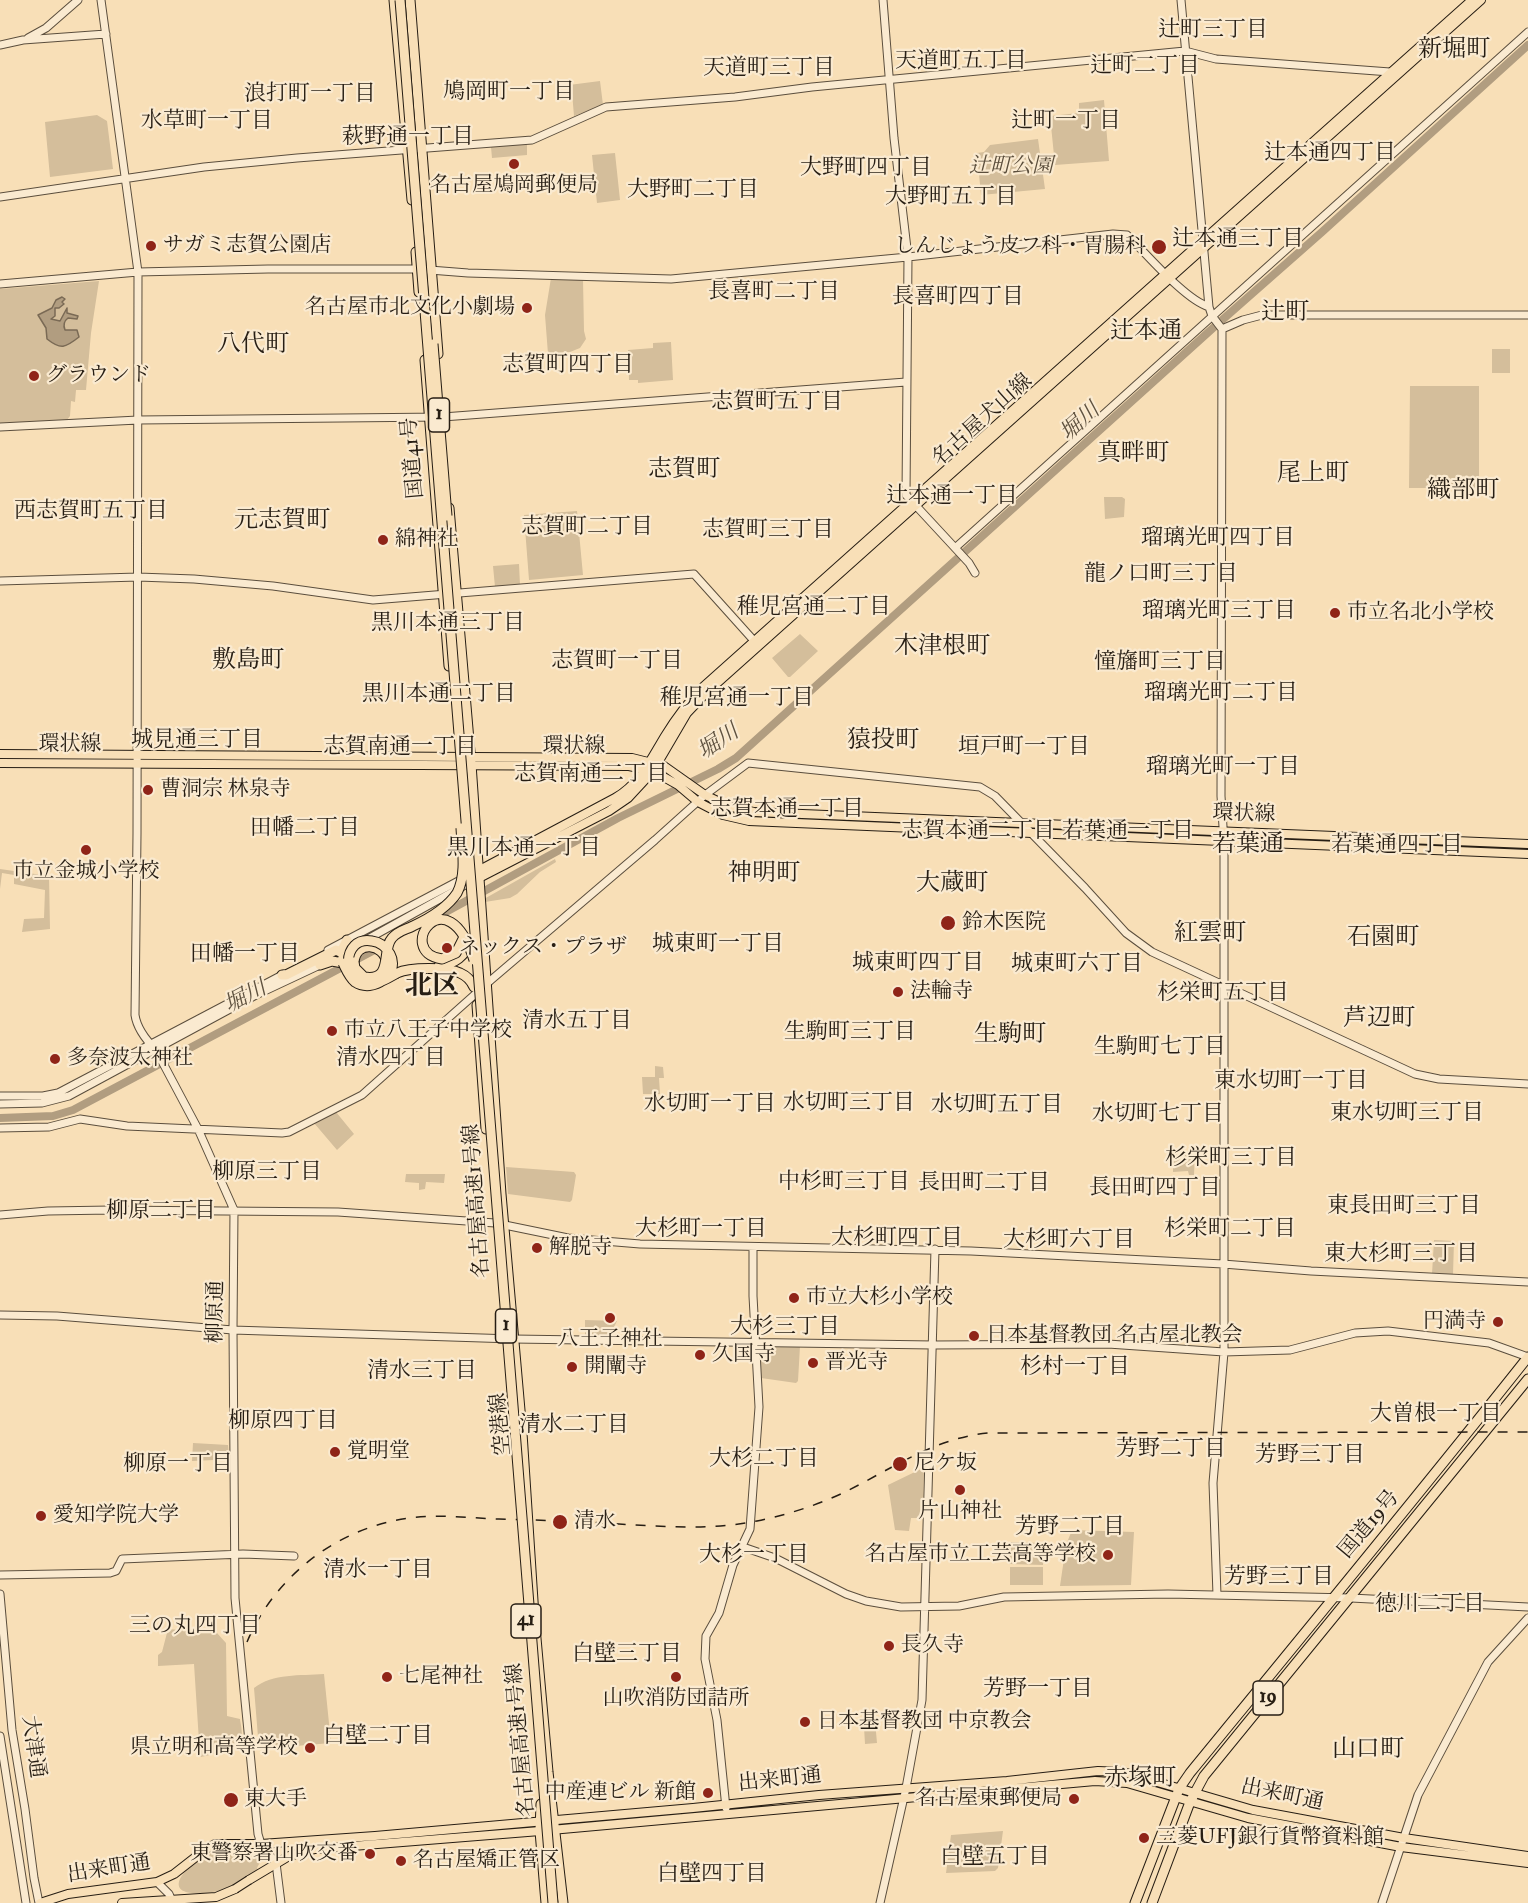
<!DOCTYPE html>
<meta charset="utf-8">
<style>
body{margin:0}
canvas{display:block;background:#f8dfb7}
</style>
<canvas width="1528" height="1903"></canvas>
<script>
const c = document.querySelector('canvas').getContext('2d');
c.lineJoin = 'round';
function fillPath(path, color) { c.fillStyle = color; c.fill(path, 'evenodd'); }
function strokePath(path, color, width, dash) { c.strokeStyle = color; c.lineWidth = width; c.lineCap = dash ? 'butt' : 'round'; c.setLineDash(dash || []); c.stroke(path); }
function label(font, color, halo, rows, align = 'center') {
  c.font = font + ' "IM FELL Double Pica","Noto Serif JP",serif'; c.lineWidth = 4.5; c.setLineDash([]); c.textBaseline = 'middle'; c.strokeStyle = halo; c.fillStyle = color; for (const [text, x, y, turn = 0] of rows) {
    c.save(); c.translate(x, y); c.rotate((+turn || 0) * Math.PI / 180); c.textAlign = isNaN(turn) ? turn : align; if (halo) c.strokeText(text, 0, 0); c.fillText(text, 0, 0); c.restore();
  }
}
const green = new Path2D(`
 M600,81L603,105L574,116L572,92L569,85Z
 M1104,100L1109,161L1055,165L1050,116L1079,113V103Z
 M97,115L107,121L113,169L50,177L45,122Z
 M1038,139L1045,189L981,195L977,153L984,152L990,145Z
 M527,144V155L492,158L491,147Z
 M615,153L620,200L597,203L592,155Z
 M551,278L583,279L584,331L586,339L580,348L570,352L548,354L545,315Z
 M99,281L91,333L86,390H76L75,402L71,401L70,416L67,420L0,423V289Z
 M671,342L673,380L638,383V380H629L628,350L653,348V343Z
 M1492,349H1510V373H1492Z
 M1410,386H1479V488H1409Z
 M1104,497H1122L1125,499L1124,517L1105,519Z
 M577,511L583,575L529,580L524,515Z
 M519,564L520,585L495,587L493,566Z
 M800,634L818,651L790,677H788L772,658Z
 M555,859L556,862L540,872L517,894L510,898L485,902L484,899Z
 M0,869L49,876L50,929L22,932L24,919L44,918L45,890L14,884V875L2,873L0,889Z
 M655,1066L663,1067L664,1078H659L660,1094H643L642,1077H655Z
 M336,1112L354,1134L337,1150L314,1123Z
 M1173,1151H1195L1194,1175H1189L1188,1171L1173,1172Z
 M506,1167L574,1172L576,1175L572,1200L570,1202L508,1194Z
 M406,1174H445L444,1183L426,1182L425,1189L419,1190V1183L405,1182Z
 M1434,1240L1454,1241L1453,1275L1432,1274Z
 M585,1320L617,1321L610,1335L585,1336Z
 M759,1344L800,1346L798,1381L796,1383L761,1378Z
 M193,1443L228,1445L229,1457L214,1456V1460L192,1461Z
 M921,1469L924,1473L922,1518H911L909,1531L895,1530L888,1485Z
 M1072,1530L1134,1532L1131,1585L1060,1586L1066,1545Z
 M1010,1542L1044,1543L1043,1565L1009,1564Z
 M1010,1567H1043V1585H1010Z
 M168,1629L217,1633L226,1643L227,1716L240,1719C241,1726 243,1734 241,1739C237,1748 209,1756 200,1757L194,1664L158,1666V1655L162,1652Z
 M324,1674L331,1743L259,1749L254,1688C273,1673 300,1676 324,1674Z
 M863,1710H874L877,1743L865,1744Z
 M1003,1831L998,1868L995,1871L946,1873L951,1835Z
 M229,1848C242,1848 255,1846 261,1860L257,1868L258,1870C248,1876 237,1885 226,1889C219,1892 210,1892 203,1893C149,1897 198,1850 229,1848Z`);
const water = new Path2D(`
 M62,297L65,299L62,302L64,304L59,308H55V316L51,319L60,321L67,308V313L78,316L77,319L68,318C64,321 63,325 65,330H77L79,337C65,348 61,350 47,339L46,328L38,315L52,308L56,300Z`);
const river = new Path2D(`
 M433,919L618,818L718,769L736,758L1213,328L1322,232L1528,45
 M0,1118L53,1116L73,1110L382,946`);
const minor = new Path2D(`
 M101,0L138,272L137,834L135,1015C137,1029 146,1040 156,1050L198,1129L234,1210L233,1330L235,1598L258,1834L261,1844L276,1863L281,1903
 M883,0L894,138L908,257L906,495L969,563L975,573
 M1181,0L1209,307L1212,316L1222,329L1221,796L1224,842V1352L1213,1483L1217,1595
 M28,38L46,28L78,0
 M0,45L23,40L106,34
 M0,197L204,167L297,158L532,140L606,107L735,97L812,87L1185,51L1216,59L1390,72
 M0,284L138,272L268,269H417L468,273L671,279L908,257L1113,234L1127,235C1147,254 1184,299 1209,307
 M1222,329L1243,320L1262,315H1528
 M0,427L138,420L443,417L906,382
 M955,548L1528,32
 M0,581L138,577L194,579L273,586L373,600L694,574L756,643
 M366,940L474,880
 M328,950L464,878
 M0,1096H43L58,1093L284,974
 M0,1104L42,1103L69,1096L256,995L322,964
 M0,1128L49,1127L80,1119L127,1126L282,1133L289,1132L362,1095L491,980L655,840L705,795L748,763L980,787L995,796L1085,888L1126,933L1152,952L1415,1074L1439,1079L1528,1084
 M0,1215L48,1211L111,1210L338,1212L495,1223L568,1238L640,1244L971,1251L1223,1264L1311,1271L1528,1282
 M0,1315L57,1316L233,1330L513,1339L933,1345L1108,1344L1224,1352L1290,1350L1355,1333L1388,1331L1489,1343L1528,1357
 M743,1547L775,1558L846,1594L866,1601L901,1607L959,1606L1004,1597L1168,1594L1351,1598L1528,1607
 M0,1575L110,1573L116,1571L122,1559L243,1554L294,1556
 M0,1594L12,1730L25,1809L34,1878L39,1903
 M0,1736L26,1903
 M726,1808L717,1720L705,1659L706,1636L719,1613L733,1565L750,1529L759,1407L753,1296V1247
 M157,1882L169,1894L173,1903
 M880,1903L906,1788L922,1700L935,1249
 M1382,1903L1418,1795L1488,1662L1528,1618`);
const major = new Path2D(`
 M0,754L632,758L664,766L705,795L728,806L754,812L1528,844
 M0,763L629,766L653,771L678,785L698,802L723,815L749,821L1528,854
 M474,873L615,798C640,784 651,759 665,736C676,718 688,702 703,687L1472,0
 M479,878L609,811L628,798L653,771L687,713L707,692L1481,0
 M249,1880L289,1856L315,1849L540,1831L1095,1781L1127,1783L1248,1818L1349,1837L1401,1847L1528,1863
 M40,1903L68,1894L157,1882L174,1874L206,1849L215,1844H261L375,1836L693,1808L819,1795L1007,1781L1098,1771L1123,1772L1253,1810L1404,1838L1528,1856
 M122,1903L216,1897L235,1889`);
const highway = new Path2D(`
 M394,0L412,200
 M410,0L438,354
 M416,252L419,292
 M425,360L449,666
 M449,508L471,764L501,1194L522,1433L534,1616L548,1772L563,1903
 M354,962C356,940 384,943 387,963
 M320,965L332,961L343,963V948L347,940
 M439,966C456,963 464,957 471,941
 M397,973C410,967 448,967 460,973C467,976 471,980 474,987
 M282,975H286L336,950L342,953L349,965
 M477,1005L486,1129
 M541,1804L540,1831L546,1903
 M1135,1903L1179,1789L1190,1773C1303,1635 1417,1497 1528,1357
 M1152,1903L1190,1802L1204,1776L1528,1379`);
const rail = new Path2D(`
 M247,1642C275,1576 337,1528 409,1518C439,1514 469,1518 499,1519C534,1520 569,1521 603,1523C655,1526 706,1531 757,1521C786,1515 815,1506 843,1493C890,1470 934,1438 988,1433L1528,1432`);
const majorBridge = new Path2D(`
 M235,1889L249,1880`);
const highwayBridge = new Path2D(`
 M400,0L553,1903
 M433,344L447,516
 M463,939L456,953L442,959C393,952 447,873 474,960
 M354,962L355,968L364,977C394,982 381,950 392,938C398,931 405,930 413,926C428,919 447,908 457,893C467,874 462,848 461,828
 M343,963C346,969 349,977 355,982C373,994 401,974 390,954C386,947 380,942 372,941C341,935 340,987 372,984C381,983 390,977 397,973`);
const markers = [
 [514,164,6,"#8f2418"],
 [151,246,6,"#8f2418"],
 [1159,247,8,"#8f2418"],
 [527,308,6,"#8f2418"],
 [34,376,6,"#8f2418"],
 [383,540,6,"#8f2418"],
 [1335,613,6,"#8f2418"],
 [148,790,6,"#8f2418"],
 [86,850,6,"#8f2418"],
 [948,923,8,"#8f2418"],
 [447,948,6,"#8f2418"],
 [898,992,6,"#8f2418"],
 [332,1031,6,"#8f2418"],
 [55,1059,6,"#8f2418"],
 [537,1248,6,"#8f2418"],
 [794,1298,6,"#8f2418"],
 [610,1318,6,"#8f2418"],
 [1498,1322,6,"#8f2418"],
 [974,1336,6,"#8f2418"],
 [700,1355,6,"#8f2418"],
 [813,1363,6,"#8f2418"],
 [572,1367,6,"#8f2418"],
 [335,1452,6,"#8f2418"],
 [900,1464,8,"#8f2418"],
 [960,1490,6,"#8f2418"],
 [41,1516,6,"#8f2418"],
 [560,1522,8,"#8f2418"],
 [1108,1555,6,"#8f2418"],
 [889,1646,6,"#8f2418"],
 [387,1677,6,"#8f2418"],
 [676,1677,6,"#8f2418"],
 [805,1722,6,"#8f2418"],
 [310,1748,6,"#8f2418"],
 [708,1793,6,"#8f2418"],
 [1074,1799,6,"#8f2418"],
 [231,1800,8,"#8f2418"],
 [1144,1838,6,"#8f2418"],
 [370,1854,6,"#8f2418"],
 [401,1861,6,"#8f2418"]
];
const shields = [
 [439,415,21],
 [506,1326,21],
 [526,1621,30],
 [1268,1698,30]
];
const shieldNames = [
 ["1",439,415],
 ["1",506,1326],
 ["41",526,1621],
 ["19",1268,1698]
];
const parkNames = [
 ["辻町公園",1011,167]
];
const poiNames = [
 ["名古屋鳩岡郵便局",514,186,"center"],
 ["サガミ志賀公園店",163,246],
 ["しんじょう皮フ科・胃腸科",1146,247,"right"],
 ["名古屋市北文化小劇場",515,308,"right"],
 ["グラウンド",46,376],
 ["綿神社",395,540],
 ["市立名北小学校",1347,613],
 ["曹洞宗 林泉寺",160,790],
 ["市立金城小学校",86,872,"center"],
 ["鈴木医院",962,923],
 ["ネックス・プラザ",459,948],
 ["法輪寺",910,992],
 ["市立八王子中学校",344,1031],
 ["多奈波太神社",67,1059],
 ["解脱寺",549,1248],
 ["市立大杉小学校",806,1298],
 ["円満寺",1486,1322,"right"],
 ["日本基督教団 名古屋北教会",986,1336],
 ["八王子神社",610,1340,"center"],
 ["久国寺",712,1355],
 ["晋光寺",825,1363],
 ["開闡寺",584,1367],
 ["覚明堂",347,1452],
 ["尼ケ坂",914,1464],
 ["片山神社",960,1512,"center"],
 ["愛知学院大学",53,1516],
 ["清水",574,1522],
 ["名古屋市立工芸高等学校",1096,1555,"right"],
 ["長久寺",901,1646],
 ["七尾神社",399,1677],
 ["山吹消防団詰所",676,1699,"center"],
 ["日本基督教団 中京教会",817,1722],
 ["県立明和高等学校",298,1748,"right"],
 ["中産連ビル 新館",696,1793,"right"],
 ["名古屋東郵便局",1062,1799,"right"],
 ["東大手",244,1800],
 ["三菱UFJ銀行貨幣資料館",1156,1838],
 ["東警察署山吹交番",358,1854,"right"],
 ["名古屋矯正管区",413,1861]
];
const streetNames = [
 ["名古屋犬山線",983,421,-42],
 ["国道41号",414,458,-95],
 ["環状線",70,745],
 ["環状線",574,747],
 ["環状線",1244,815,2],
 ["名古屋高速1号線",478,1201,-94],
 ["柳原通",217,1312,-89],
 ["空港線",502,1424,-95],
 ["国道19号",1370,1525,-50],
 ["名古屋高速1号線",522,1740,-95],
 ["大津通",32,1747,82],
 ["出来町通",780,1781,-6],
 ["出来町通",1282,1796,12],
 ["出来町通",109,1870,-9]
];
const neighbourhoodNames = [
 ["辻町三丁目",1213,31],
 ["天道町五丁目",961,62],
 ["辻町二丁目",1145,67],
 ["天道町三丁目",769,69],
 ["鳩岡町一丁目",509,93],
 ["浪打町一丁目",310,95],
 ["水草町一丁目",207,122],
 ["辻町一丁目",1066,122],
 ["萩野通一丁目",408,138],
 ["辻本通四丁目",1330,154],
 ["大野町四丁目",866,169],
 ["大野町二丁目",693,191],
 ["大野町五丁目",951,198],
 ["辻本通三丁目",1238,240],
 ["長喜町二丁目",774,293],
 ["長喜町四丁目",958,298],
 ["志賀町四丁目",568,366],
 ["志賀町五丁目",777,403],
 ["辻本通一丁目",952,497],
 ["西志賀町五丁目",91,512],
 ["志賀町二丁目",587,528],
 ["志賀町三丁目",768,531],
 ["瑠璃光町四丁目",1218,539],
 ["龍ノ口町三丁目",1161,575],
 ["稚児宮通二丁目",814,608],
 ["瑠璃光町三丁目",1219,612],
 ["黒川本通三丁目",448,624],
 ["志賀町一丁目",617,662],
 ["憧旛町三丁目",1160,663],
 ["瑠璃光町二丁目",1221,694],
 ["黒川本通二丁目",439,695],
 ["稚児宮通一丁目",737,699],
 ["城見通三丁目",197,741],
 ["志賀南通一丁目",400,748],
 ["垣戸町一丁目",1024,748],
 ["瑠璃光町一丁目",1223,768],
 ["志賀南通二丁目",591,775],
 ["志賀本通一丁目",787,810],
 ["田幡二丁目",305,829],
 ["志賀本通二丁目",978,832],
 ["若葉通一丁目",1128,832],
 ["若葉通四丁目",1397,846],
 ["黒川本通一丁目",524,849],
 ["城東町一丁目",718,945],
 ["田幡一丁目",245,955],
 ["城東町四丁目",918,964],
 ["城東町六丁目",1077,965],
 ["杉栄町五丁目",1223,994],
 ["清水五丁目",577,1022],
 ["生駒町三丁目",850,1033],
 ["生駒町七丁目",1160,1048],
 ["清水四丁目",391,1059],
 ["東水切町一丁目",1291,1082],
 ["水切町三丁目",849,1104],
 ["水切町一丁目",710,1105],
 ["水切町五丁目",997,1106],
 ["東水切町三丁目",1407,1114],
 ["水切町七丁目",1158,1115],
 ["杉栄町三丁目",1231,1159],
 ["柳原三丁目",267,1173],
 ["中杉町三丁目",844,1183],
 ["長田町二丁目",984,1184],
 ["長田町四丁目",1155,1189],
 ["東長田町三丁目",1404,1207],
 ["柳原二丁目",161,1212],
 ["大杉町一丁目",701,1230],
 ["杉栄町二丁目",1230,1230],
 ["大杉町四丁目",897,1239],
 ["大杉町六丁目",1069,1241],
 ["東大杉町三丁目",1401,1255],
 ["大杉三丁目",785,1328],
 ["杉村一丁目",1075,1368],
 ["清水三丁目",422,1372],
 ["大曽根一丁目",1436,1415],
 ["柳原四丁目",283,1422],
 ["清水二丁目",574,1426],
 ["芳野二丁目",1171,1450],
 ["芳野三丁目",1310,1456],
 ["大杉二丁目",764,1460],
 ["柳原一丁目",178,1465],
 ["芳野二丁目",1070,1528],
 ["大杉一丁目",754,1556],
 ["清水一丁目",378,1571],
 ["芳野三丁目",1279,1578],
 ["徳川二丁目",1430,1605],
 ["三の丸四丁目",195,1627],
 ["白壁三丁目",627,1655],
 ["芳野一丁目",1038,1690],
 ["白壁二丁目",378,1737],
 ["白壁五丁目",995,1858],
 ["白壁四丁目",712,1875]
];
const waterNames = [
 ["堀川",1081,423,-42],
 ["堀川",719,743,-34],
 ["堀川",246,998,-28]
];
const quarterNames = [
 ["新堀町",1454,51],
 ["辻町",1285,314],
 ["辻本通",1146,333],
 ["八代町",253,346],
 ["真畔町",1133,455],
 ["志賀町",684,471],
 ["尾上町",1313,475],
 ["織部町",1463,492],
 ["元志賀町",282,522],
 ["木津根町",942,648],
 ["敷島町",248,662],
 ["猿投町",883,742],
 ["若葉通",1248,846],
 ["神明町",764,875],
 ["大蔵町",952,885],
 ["紅雲町",1210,935],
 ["石園町",1383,939],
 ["芦辺町",1379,1020],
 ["生駒町",1010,1036],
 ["山口町",1368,1751],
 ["赤塚町",1140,1780]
];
const districtNames = [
 ["北区",432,988]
];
fillPath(green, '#d4be9b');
fillPath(water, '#b19d80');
strokePath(water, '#7a6a55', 1.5);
strokePath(river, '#b19d80', 8);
strokePath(minor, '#5b4e3d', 9);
strokePath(major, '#271e14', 10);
strokePath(highway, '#271e14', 11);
strokePath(minor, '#faead0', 7);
strokePath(major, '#f8dfb7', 8);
strokePath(highway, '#f8dfb7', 9);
strokePath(rail, '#271e14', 1.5, [10, 10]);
strokePath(majorBridge, '#271e14', 10, []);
strokePath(highwayBridge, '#271e14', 11, []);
strokePath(majorBridge, '#f8dfb7', 8);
strokePath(highwayBridge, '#f8dfb7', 9);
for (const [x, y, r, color] of markers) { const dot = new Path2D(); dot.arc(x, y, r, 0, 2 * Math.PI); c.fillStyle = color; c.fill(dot); strokePath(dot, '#faead0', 2); }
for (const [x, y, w] of shields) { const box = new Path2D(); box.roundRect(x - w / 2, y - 17, w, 34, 4.5); c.fillStyle = '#faead0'; c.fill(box); strokePath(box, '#271e14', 1.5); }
label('bold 20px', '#271e14', null, shieldNames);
label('italic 21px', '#5b4e3c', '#faead0', parkNames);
label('21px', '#271e14', '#faead0', poiNames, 'left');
label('21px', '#271e14', '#faead0', streetNames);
label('22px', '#271e14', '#faead0', neighbourhoodNames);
label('italic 22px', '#5e513f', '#faead0', waterNames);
label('24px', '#271e14', '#faead0', quarterNames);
label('bold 27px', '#271e14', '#faead0', districtNames);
</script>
